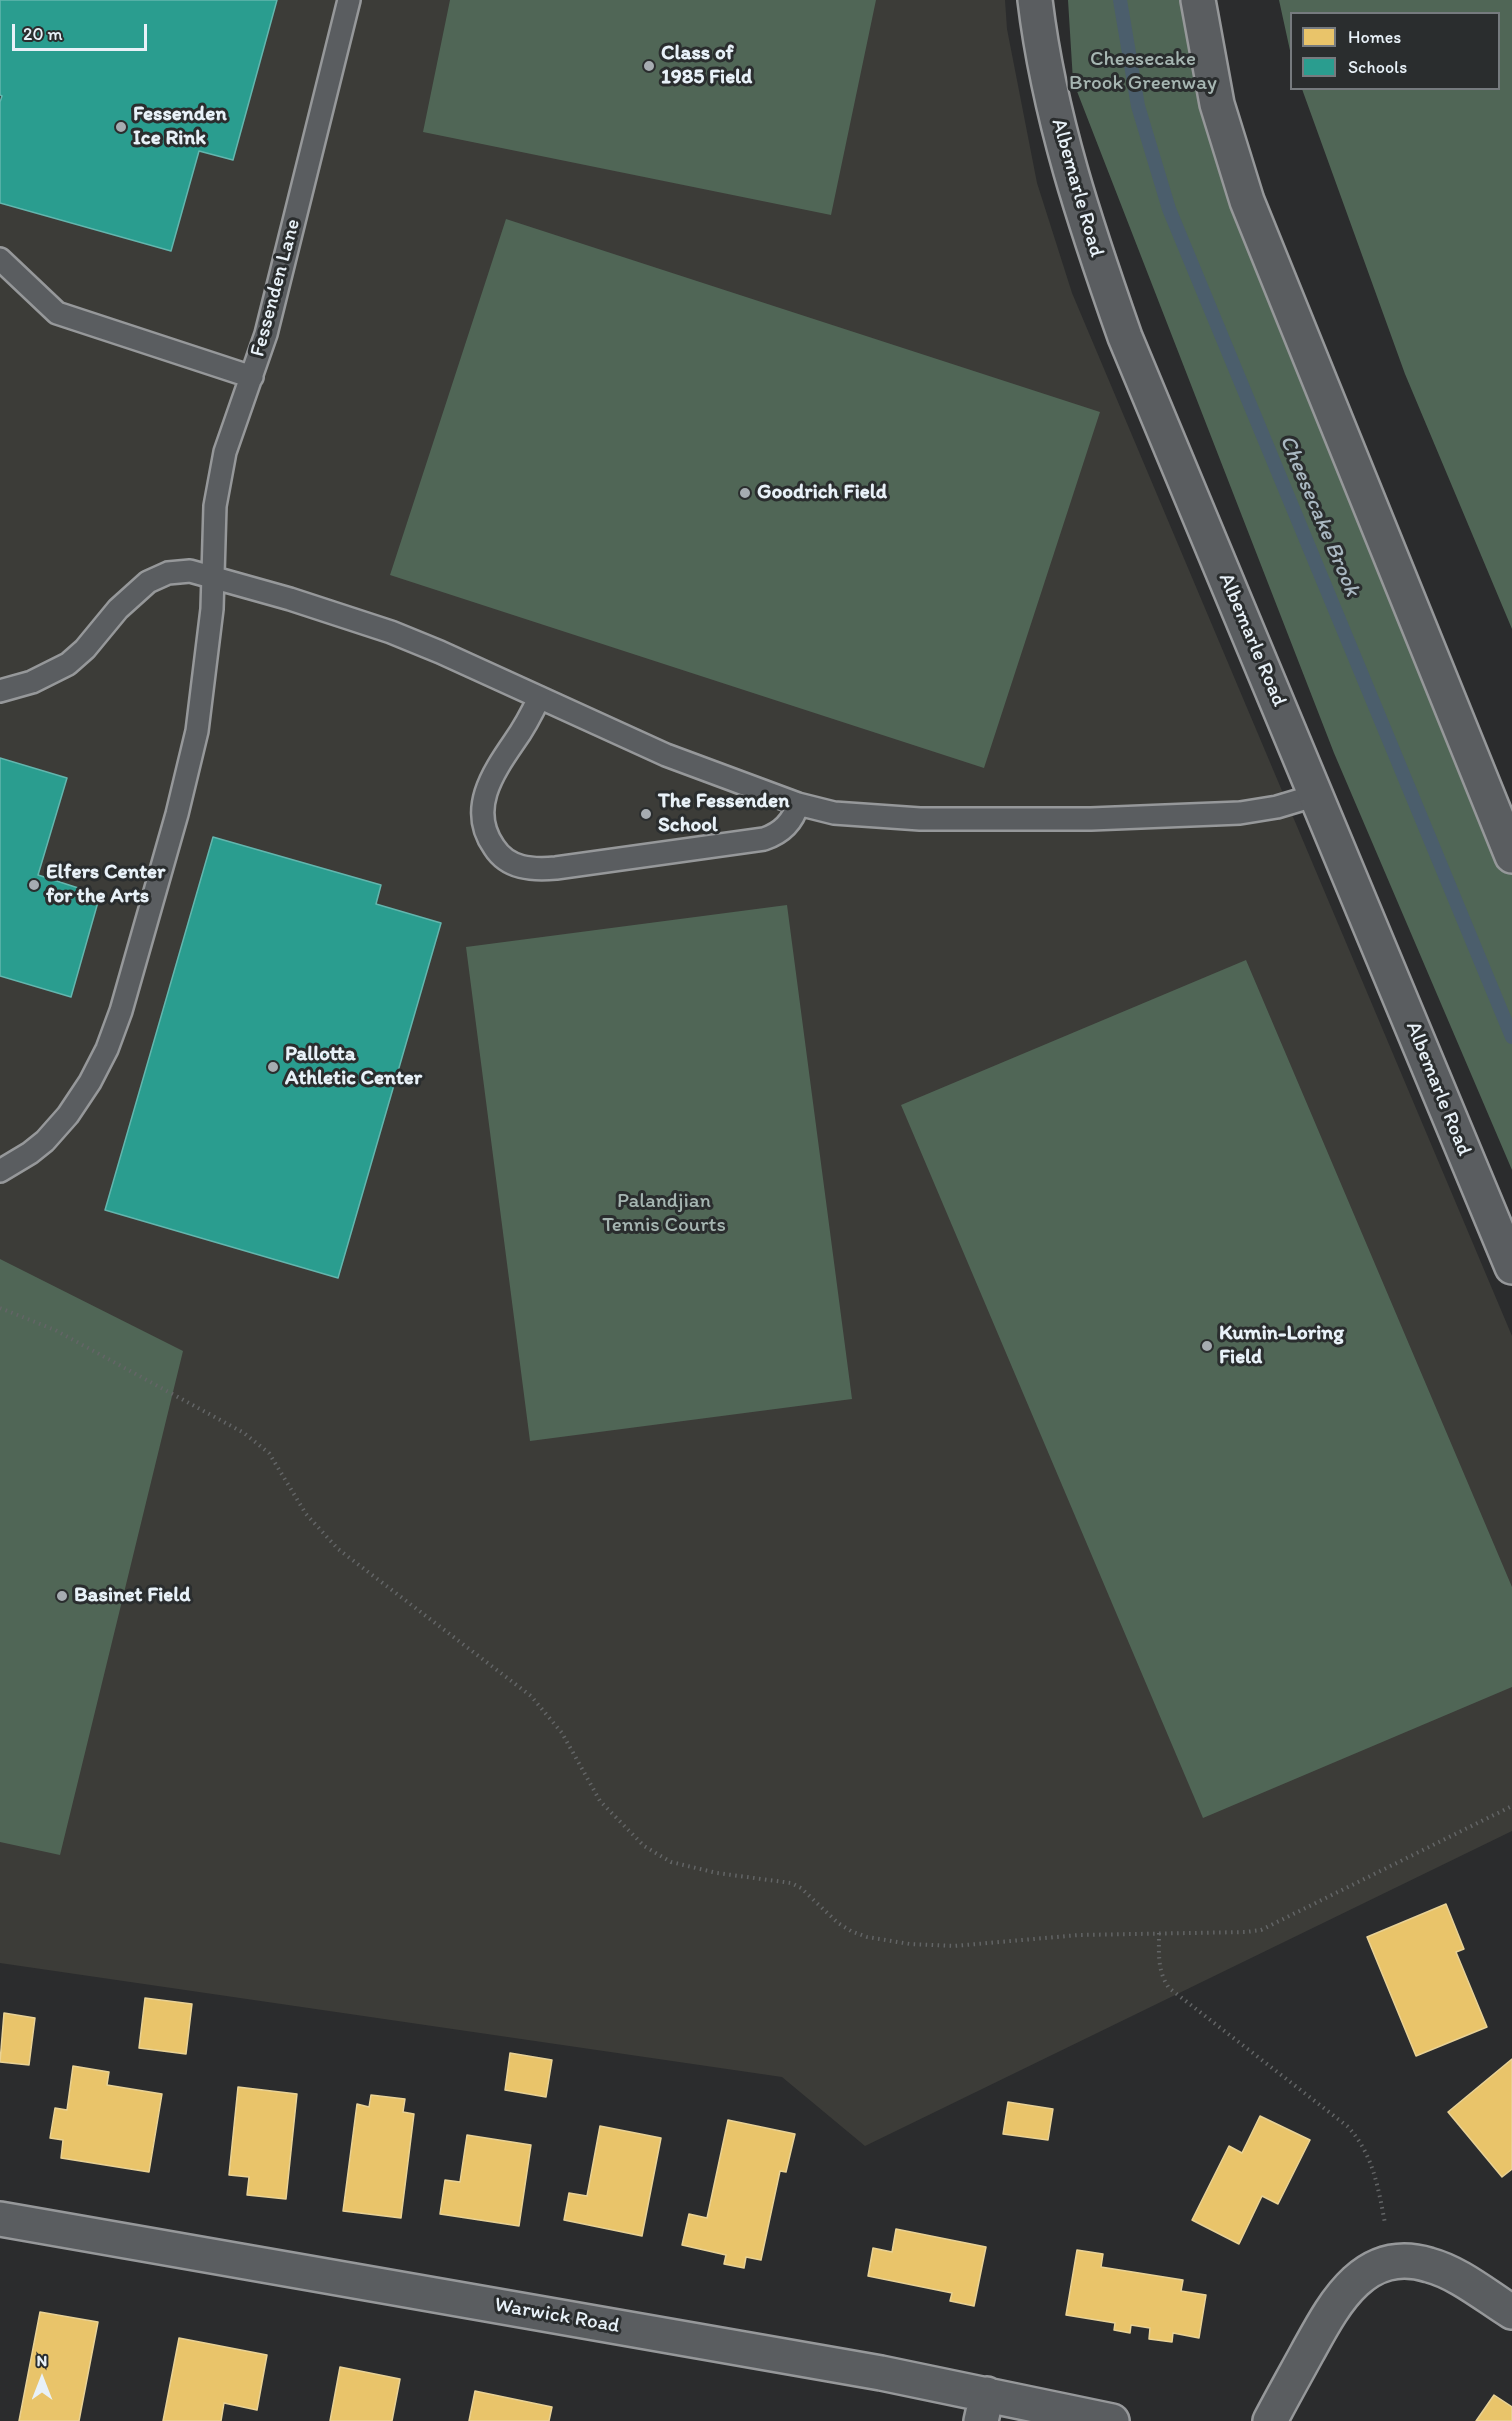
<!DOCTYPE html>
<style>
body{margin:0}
#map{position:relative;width:1512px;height:2421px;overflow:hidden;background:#2b2c2d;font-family:Itim,sans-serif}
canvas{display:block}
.legend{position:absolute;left:1290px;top:12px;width:210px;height:78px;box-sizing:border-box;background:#2a2d2e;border:2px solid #767b7f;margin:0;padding:8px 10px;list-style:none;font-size:18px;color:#e8f1f8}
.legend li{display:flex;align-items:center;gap:12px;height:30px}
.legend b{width:30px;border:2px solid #767b7f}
.north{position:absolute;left:12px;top:2349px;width:60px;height:60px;-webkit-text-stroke:4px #2a2d2e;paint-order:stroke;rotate:0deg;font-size:16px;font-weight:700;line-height:24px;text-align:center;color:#e8f1f8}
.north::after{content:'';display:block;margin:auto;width:21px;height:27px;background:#e8f1f8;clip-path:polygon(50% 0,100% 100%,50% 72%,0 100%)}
.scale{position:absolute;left:12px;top:24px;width:135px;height:27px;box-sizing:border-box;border:3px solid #e8f1f8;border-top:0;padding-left:8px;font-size:18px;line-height:21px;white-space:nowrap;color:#e8f1f8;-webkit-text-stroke:4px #2a2d2e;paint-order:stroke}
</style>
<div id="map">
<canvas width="1512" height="2421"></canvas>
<ul class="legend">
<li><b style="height:16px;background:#e9c46a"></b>Homes</li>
<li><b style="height:16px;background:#2a9d8f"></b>Schools</li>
</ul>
<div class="north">N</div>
<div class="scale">20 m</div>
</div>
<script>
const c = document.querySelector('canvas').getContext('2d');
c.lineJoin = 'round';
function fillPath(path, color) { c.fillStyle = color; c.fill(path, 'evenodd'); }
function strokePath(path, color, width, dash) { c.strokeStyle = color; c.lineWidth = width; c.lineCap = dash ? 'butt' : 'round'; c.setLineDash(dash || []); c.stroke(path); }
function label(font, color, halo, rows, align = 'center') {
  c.font = font + ' Itim,sans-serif'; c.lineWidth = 6; c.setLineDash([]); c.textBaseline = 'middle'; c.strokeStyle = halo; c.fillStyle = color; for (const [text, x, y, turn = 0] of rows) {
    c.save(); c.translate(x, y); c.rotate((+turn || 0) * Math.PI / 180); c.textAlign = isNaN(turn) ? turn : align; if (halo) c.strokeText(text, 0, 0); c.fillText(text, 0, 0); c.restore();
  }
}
const built = new Path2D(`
 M0,0H1005L1007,29L1037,183L1072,293L1512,1336V1831L865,2146L782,2077L0,1963Z`);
const green = new Path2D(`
 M450,0H876L831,215L423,132Z
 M1068,0H1199L1226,138L1512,850V1170L1334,753L1073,81Z
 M1279,0H1512V629L1405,374L1302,89L1498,88V14H1292L1291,55Z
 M506,219L1100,412L984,768L390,575Z
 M787,905L852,1399L530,1441L466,947Z
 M1246,960L1512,1587V1687L1203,1818L901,1105Z
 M0,1259L183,1351L60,1855L0,1842Z`);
const homes = new Path2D(`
 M1446,1904L1464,1949L1456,1952L1487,2027L1416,2056L1367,1937Z
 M145,1998L192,2004L186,2054L139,2048Z
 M4,2013L35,2018L29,2065L0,2062Z
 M510,2053L552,2060L546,2097L505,2090Z
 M1512,2059V2169L1502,2177L1448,2112Z
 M73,2066L109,2072L107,2085L162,2094L149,2172L61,2158L63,2140L50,2138L55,2108L67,2110Z
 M238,2087L297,2094L286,2199L247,2195L249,2177L229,2175Z
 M371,2095L405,2099L403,2112L414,2114L401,2218L343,2211L357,2104L369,2107Z
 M1008,2102L1053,2109L1048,2140L1003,2134Z
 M1260,2116L1310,2140L1278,2204L1262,2196L1239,2244L1192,2220L1229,2146L1242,2153Z
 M728,2120L795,2134L786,2172L780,2171L761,2260L746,2257L744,2268L724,2264L726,2255L682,2245L689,2214L707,2218Z
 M600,2126L661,2138L642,2236L564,2220L569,2193L587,2196Z
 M467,2135L531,2145L519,2226L440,2214L445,2180L460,2182Z
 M896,2229L986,2247L974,2306L950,2301L952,2293L868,2276L873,2248L892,2252Z
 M1077,2250L1103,2254L1101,2267L1183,2280L1181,2291L1206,2295L1199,2338L1173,2333L1172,2342L1149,2339L1150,2328L1131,2325L1130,2333L1114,2330L1115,2323L1066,2315Z
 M40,2312L98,2322L79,2421H19Z
 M179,2338L267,2355L257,2410L224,2403L221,2421H163Z
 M340,2367L400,2379L392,2421H330Z
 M475,2391L552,2407L549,2421H469Z
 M1494,2395L1512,2407V2421H1476Z`);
const schools = new Path2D(`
 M0,0H277L233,160L199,151L171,251L0,203V102L2,96L0,95Z
 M0,758L67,778L38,875L100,895L71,997L0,976Z
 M213,837L381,885L376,904L441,923L338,1278L105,1210Z`);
const stream = new Path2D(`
 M1120,0L1138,106L1169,209L1512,1037`);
const path = new Path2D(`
 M0,1308L55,1330L244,1433L269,1453L306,1514L338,1549L531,1696L562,1733L600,1801L644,1846L671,1862L717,1873L791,1883L801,1888L838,1923L851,1931L867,1937L910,1944L954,1946L1079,1935L1246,1932L1261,1930L1512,1806
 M1159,1933C1159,1952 1157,1971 1169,1988L1347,2126C1373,2153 1378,2187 1385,2223`);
const lane = new Path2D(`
 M0,259L57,313L252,377
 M0,691L32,682L68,664L85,649L118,609L148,582L168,573L190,571L290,599L391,632L440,652L666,755L798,804L834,813L920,819H1091L1240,813L1277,807L1317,795
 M539,698C532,713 524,728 514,742C492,774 468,810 494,847C508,869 532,870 556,868L764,839C782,833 793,822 798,804
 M0,1171L30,1153L45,1141L68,1115L90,1082L107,1049L121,1011L177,814L197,731L212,609L215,506L225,452L266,334L349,0`);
const street = new Path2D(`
 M1035,0C1049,117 1086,226 1125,337L1512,1267
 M1198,0L1217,104L1247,201L1512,856
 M0,2219L881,2373L1112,2421
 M981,2421L987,2394
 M1270,2421C1282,2398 1295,2375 1307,2353C1333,2306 1363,2245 1429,2265C1459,2273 1486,2296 1512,2312`);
const markers = [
 [649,66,6,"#a6acb1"],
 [121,127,6,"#a6acb1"],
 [745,493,6,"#a6acb1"],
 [646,814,6,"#a6acb1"],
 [34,885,6,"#a6acb1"],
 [273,1067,6,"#a6acb1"],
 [1207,1346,6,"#a6acb1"],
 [62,1596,6,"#a6acb1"]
];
const poiNames = [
 ["Class of",661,54],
 ["1985 Field",661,78],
 ["Fessenden",133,115],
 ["Ice Rink",133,139],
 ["Goodrich Field",757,493],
 ["The Fessenden",658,802],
 ["School",658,826],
 ["Elfers Center",46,873],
 ["for the Arts",46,897],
 ["Pallotta",285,1055],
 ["Athletic Center",285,1079],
 ["Kumin-Loring",1219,1334],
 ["Field",1219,1358],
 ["Basinet Field",74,1596]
];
const parkNames = [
 ["Cheesecake",1143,60],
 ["Brook Greenway",1143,84],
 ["Palandjian",664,1202],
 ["Tennis Courts",664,1226]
];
const streetNames = [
 ["Albemarle Road",1077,188,74],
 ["Fessenden Lane",276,288,-75],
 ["Albemarle Road",1252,640,67],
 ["Albemarle Road",1438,1089,68],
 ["Warwick Road",557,2316,10]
];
const waterNames = [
 ["Cheesecake Brook",1319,516,67]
];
fillPath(built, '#3c3c38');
fillPath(green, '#506656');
fillPath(homes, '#e9c46a');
strokePath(homes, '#e9d295', 1.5);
fillPath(schools, '#2a9d8f');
strokePath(schools, '#63b6ae', 1.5);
strokePath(stream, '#4b5e6c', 14);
strokePath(lane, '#96989a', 26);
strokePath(street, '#96989a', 38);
strokePath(path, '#636566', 4, [1.5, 4.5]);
strokePath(lane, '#5a5d60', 21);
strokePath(street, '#5a5d60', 33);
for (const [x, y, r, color] of markers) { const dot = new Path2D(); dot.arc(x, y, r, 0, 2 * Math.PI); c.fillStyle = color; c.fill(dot); strokePath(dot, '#2a2d2e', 2); }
label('bold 21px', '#e8f1f8', '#2a2d2e', poiNames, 'left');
label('21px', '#a6b6b2', '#2a2d2e', parkNames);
label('21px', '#e8f1f8', '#2a2d2e', streetNames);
label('italic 22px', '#aab8c2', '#2a2d2e', waterNames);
</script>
